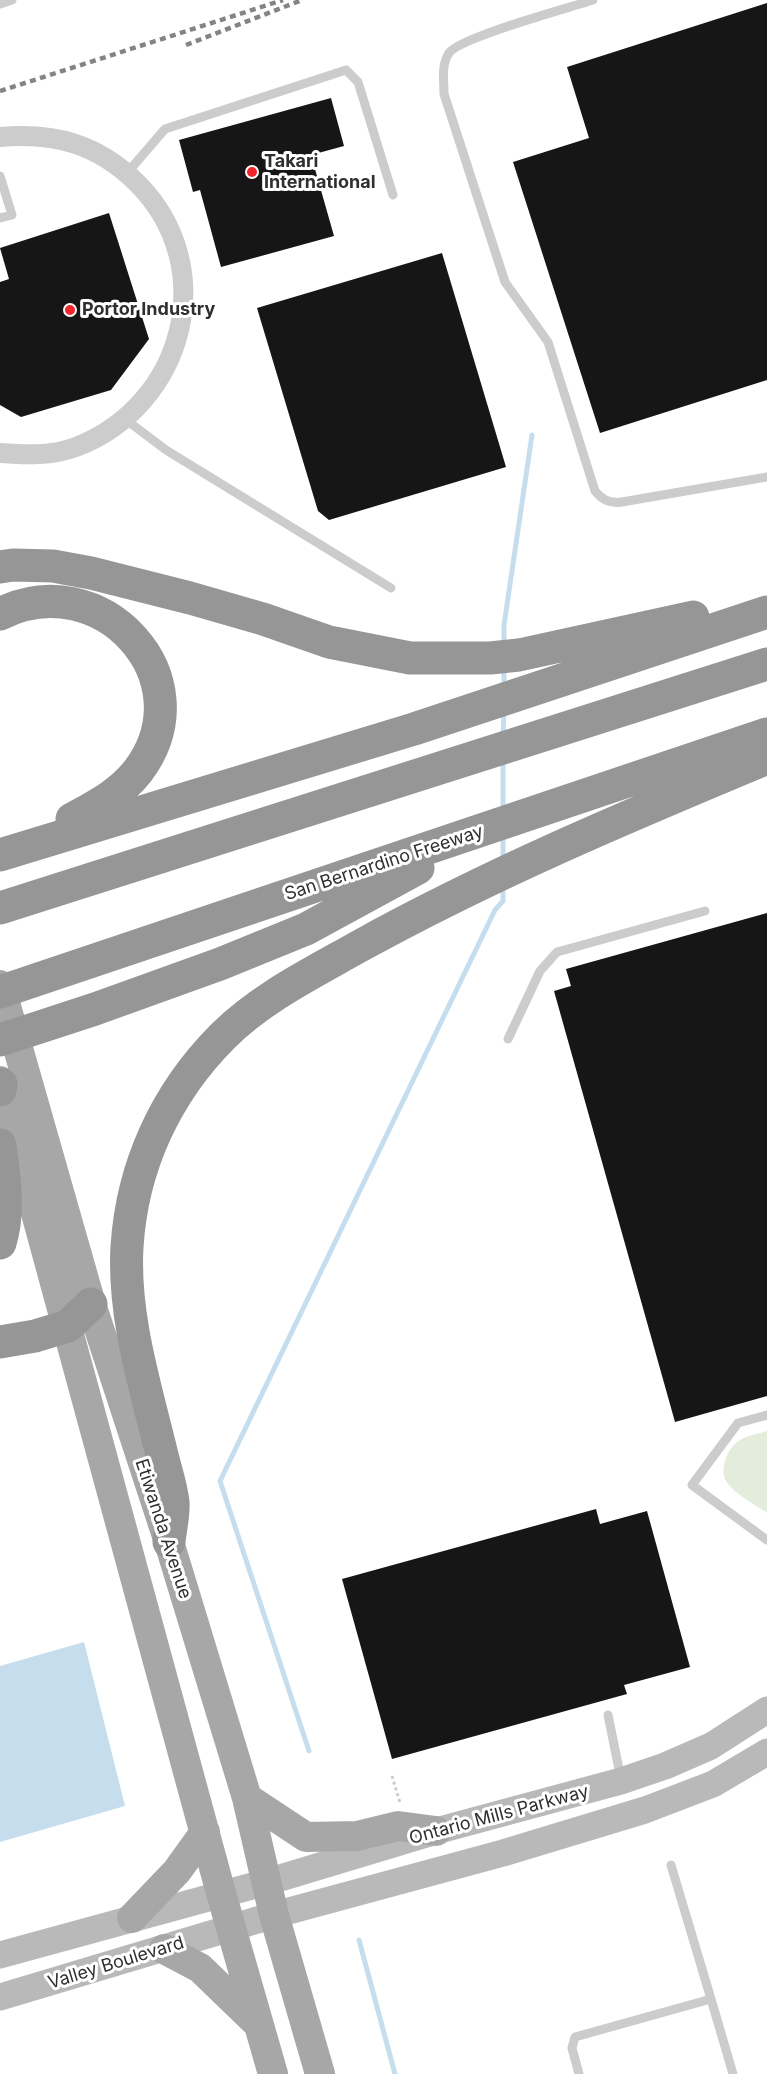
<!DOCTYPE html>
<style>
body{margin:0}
canvas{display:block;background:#fff}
</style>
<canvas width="767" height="2074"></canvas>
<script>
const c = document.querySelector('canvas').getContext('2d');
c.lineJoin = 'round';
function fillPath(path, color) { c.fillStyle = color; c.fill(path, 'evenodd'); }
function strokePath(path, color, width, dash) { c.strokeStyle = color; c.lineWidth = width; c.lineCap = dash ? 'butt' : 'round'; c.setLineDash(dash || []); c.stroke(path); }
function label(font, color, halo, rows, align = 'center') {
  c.font = font + ' Inter,sans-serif'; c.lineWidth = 6; c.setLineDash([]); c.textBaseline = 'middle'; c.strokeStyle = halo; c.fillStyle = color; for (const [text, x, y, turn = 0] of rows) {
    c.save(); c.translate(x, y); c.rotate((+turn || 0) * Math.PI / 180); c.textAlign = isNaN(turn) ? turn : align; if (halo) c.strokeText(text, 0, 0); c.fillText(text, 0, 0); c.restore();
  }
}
const green = new Path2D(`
 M767,1431V1513C754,1504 734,1494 726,1481C719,1468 728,1447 740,1440C748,1435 758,1434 767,1431Z`);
const water = new Path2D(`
 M84,1642L125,1806L0,1842V1666Z`);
const stream = new Path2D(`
 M504,647V625L532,435
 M504,689V668
 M503,737L504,710
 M503,812V758
 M503,860V833
 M309,1751L220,1481L495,910L503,901V887
 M359,1940L395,2074`);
const building = new Path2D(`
 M767,3V380L600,433L513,162L589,138L567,67Z
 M331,98L344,146L311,155L334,236L221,267L200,190L193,192L179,140Z
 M109,213L149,339L111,390L21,417L0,405V282L9,279L0,248Z
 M442,253L506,467L329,520L318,511L257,308Z
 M767,913V1396L675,1422L554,991L571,986L566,969Z
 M596,1509L600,1524L647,1511L690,1667L624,1685L627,1694L392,1759L342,1579Z`);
const path = new Path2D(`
 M392,1776L400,1803`);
const lane = new Path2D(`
 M593,0C569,8 460,37 449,53C441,65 444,80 444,94L505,282L548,342L595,491C602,500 610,504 622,502L767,477
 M0,4L12,0
 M127,173L165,129L346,70L358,82L393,195
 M0,176L12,215L0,218
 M125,419L166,450L391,588
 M508,1039L540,971L557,952L705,911
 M767,1415L738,1423L692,1485L767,1540
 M608,1715L621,1779
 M671,1865L711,1999
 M579,2074L572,2048L575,2037L711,1999L733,2074`);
const street = new Path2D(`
 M0,137C54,132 98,144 137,183C221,267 185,405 76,447C52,456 26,455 0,453`);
const secondary = new Path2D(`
 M0,1955L267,1882L436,1831L621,1781L665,1766L711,1746L767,1710
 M0,1997L274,1915L503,1853L645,1810L713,1784L767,1752`);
const primary = new Path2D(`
 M0,985L91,1304L169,1542L247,1798L274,1915L320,2074
 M0,1081L221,1893L273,2074
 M247,1798L306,1837L357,1836L398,1826L436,1831
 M132,1918L177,1871L205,1832
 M164,1949L200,1968L257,2023`);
const highway = new Path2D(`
 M0,567L13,565L53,566L91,573L190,598L263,619L329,642L410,658H490L519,655L693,617
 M0,614C100,563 208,678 138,771C120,794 96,806 72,819
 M0,855L414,729L767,612
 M0,908L767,664
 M0,992C255,905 512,821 767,734
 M0,1040L95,1009L220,964L306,929L418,868
 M0,1090L1,1084
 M0,1145C4,1179 10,1210 0,1243
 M0,1342L35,1336L68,1326L91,1304
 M169,1542C170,1530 174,1515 173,1502C171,1485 165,1468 161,1451C145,1385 123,1316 127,1247C132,1166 166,1093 223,1036C261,998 312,973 358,947C490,874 628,816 767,758`);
const rail = new Path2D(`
 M186,45L302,0
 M0,91L283,0`);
const markers = [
 [252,172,6,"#f1252c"],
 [70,310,6,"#f1252c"]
];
const poiNames = [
 ["Takari",264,162],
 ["International",264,183],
 ["Portor Industry",82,310]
];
const streetNames = [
 ["San Bernardino Freeway",384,863,-18],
 ["Etiwanda Avenue",163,1529,72],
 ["Ontario Mills Parkway",499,1815,-15],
 ["Valley Boulevard",116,1963,-17]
];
fillPath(green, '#e4eddb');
fillPath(water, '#c6ddee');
strokePath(stream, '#c6ddee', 5);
fillPath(building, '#161616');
strokePath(path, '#ccc', 3, [3, 3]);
strokePath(lane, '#ccc', 9);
strokePath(street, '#ccc', 20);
strokePath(secondary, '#b9b9b9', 27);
strokePath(primary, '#a7a7a7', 30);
strokePath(highway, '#969696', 33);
strokePath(rail, '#848484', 4.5, [6, 4.5]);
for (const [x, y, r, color] of markers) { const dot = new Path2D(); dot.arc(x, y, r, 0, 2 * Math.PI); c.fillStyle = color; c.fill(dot); strokePath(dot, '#fff', 2); }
label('bold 18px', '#2f2f2f', '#fff', poiNames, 'left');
label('18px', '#2f2f2f', '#fff', streetNames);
</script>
